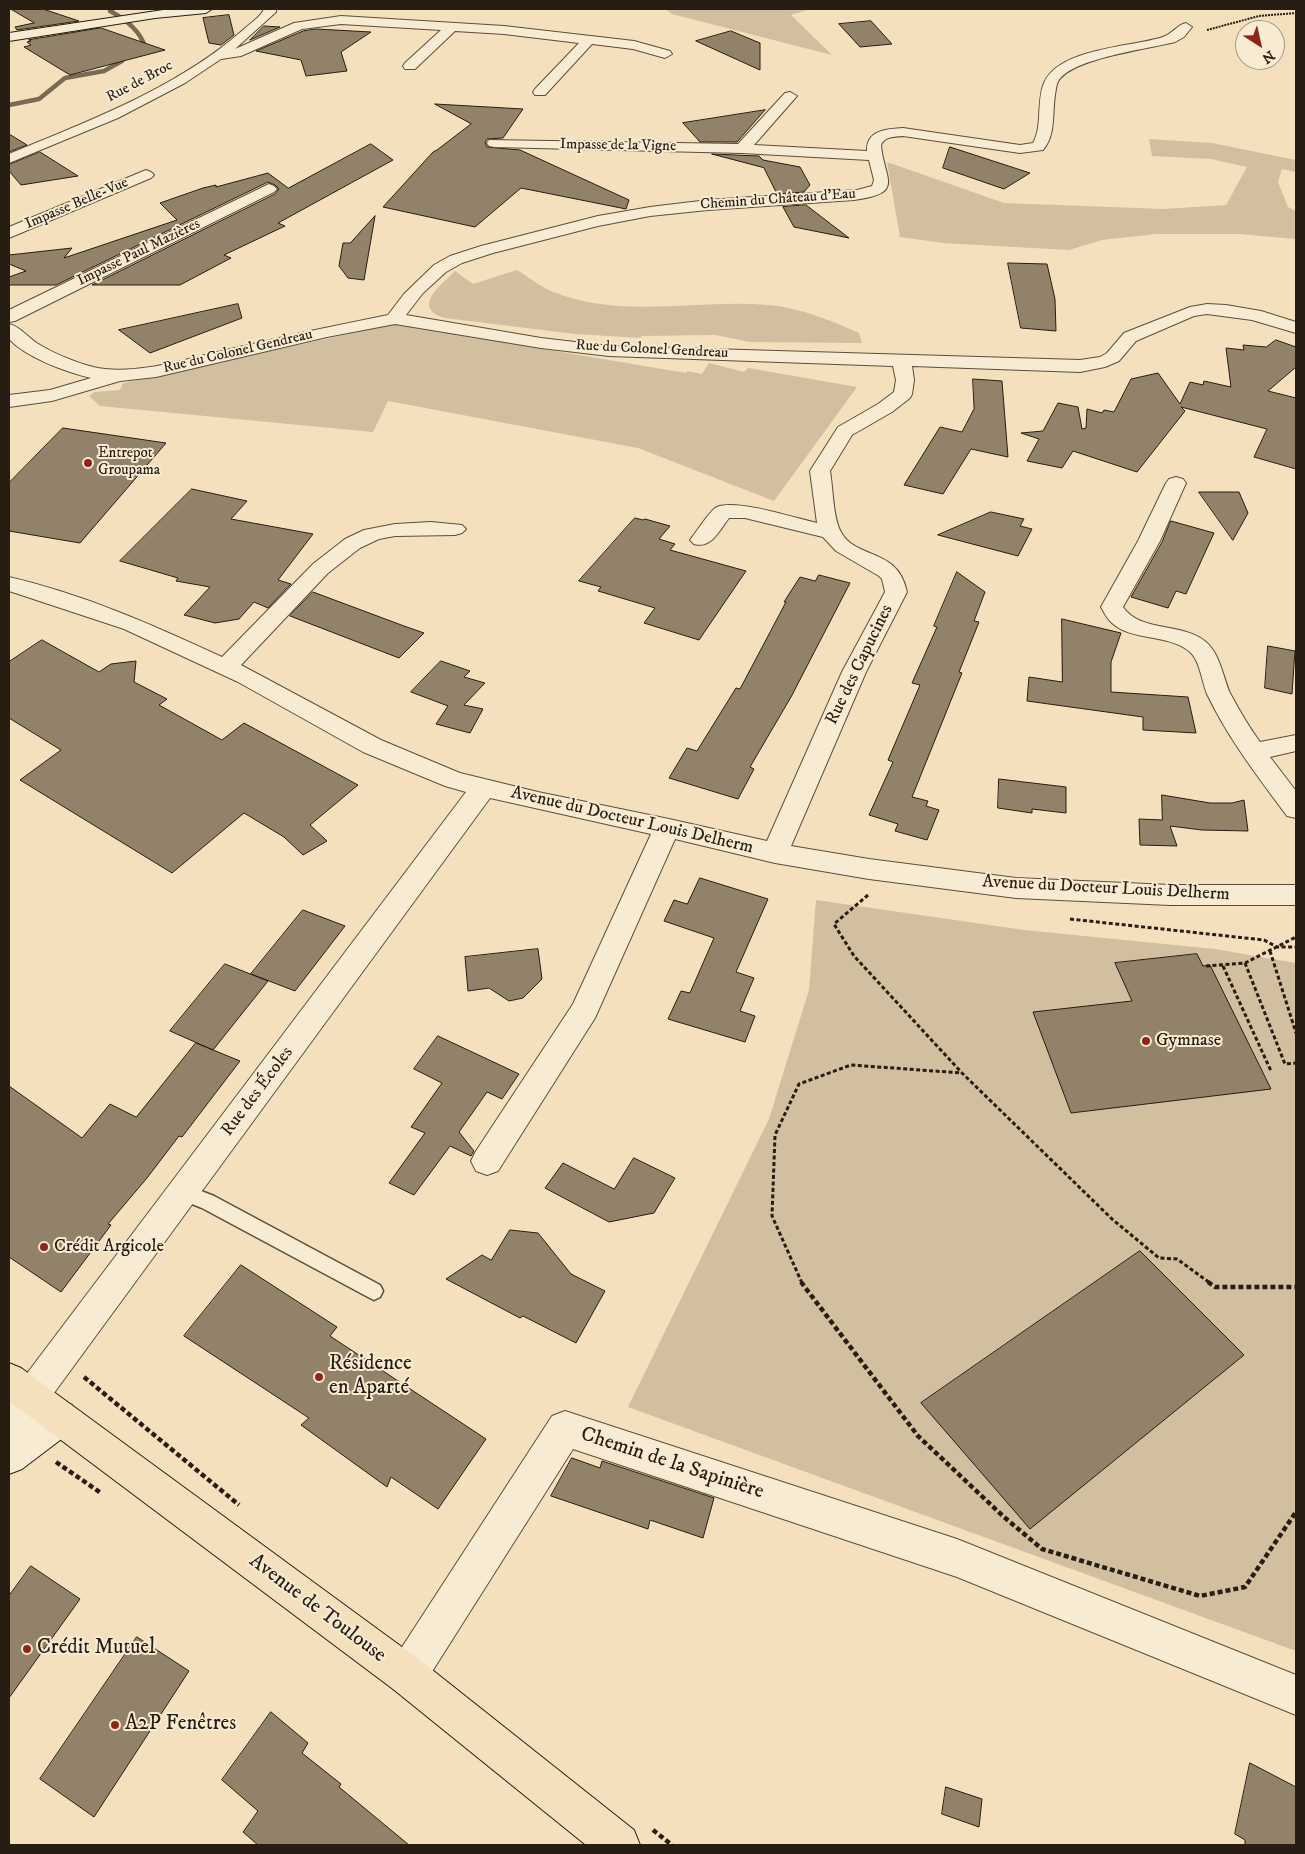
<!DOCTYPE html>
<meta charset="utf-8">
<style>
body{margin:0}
#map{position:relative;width:1305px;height:1854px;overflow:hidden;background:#f4e0bc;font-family:"IM FELL DW Pica",serif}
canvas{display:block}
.frame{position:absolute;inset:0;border:10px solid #281d12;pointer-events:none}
.north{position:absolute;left:1235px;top:20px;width:50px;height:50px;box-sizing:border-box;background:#f8ebd3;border:1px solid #a59986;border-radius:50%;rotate:145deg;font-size:14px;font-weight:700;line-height:20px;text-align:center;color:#281d12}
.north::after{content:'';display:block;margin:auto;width:18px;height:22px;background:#8f2418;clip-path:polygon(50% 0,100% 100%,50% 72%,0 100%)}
</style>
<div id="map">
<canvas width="1305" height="1854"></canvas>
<div class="frame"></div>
<div class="north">N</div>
</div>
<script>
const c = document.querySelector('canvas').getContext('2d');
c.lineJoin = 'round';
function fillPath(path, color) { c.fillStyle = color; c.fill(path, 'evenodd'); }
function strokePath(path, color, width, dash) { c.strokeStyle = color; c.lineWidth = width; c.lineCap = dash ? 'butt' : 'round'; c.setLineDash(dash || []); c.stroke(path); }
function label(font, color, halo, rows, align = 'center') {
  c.font = font + ' "IM FELL DW Pica",serif'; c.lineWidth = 4; c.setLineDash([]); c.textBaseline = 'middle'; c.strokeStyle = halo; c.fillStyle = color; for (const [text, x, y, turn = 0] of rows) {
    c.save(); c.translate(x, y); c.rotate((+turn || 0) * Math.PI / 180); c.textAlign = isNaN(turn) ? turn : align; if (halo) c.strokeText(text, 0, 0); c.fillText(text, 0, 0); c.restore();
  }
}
const green = new Path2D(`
 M665,9H810L791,15L832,55L672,14Z
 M1149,139L1212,143L1296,160V172L1282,169L1278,182L1288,207L1296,211V239L1239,234H1156L1102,240L1069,250L943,243L900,237L887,162L1004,203L1164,209L1226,205L1247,167L1211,159L1152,156Z
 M517,270C530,278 542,288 556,293C624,319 698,299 768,305C797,307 833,321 859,333L862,343L749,342L716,335L641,336V338L575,334L445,318C411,308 440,286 455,271L473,284Z
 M395,324L686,373L687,371L702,374L709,363L744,372L748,368L857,387L774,501L638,448L388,401L373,432L100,406L89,396L95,392L120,390L123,383Z
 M816,900L1024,930L1215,949L1296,963V1651L628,1407L769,1119L809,990Z`);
const stream = new Path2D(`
 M113,9L110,11C125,19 140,30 145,47L139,48
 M9,105L39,99L65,78L104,71L122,61L119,51`);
const building = new Path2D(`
 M11,9H43L79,21L17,30L15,27L34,23Z
 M229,15L234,35L221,45L209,43L203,18Z
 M871,21L892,44L860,47L839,24Z
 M264,26L280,27L250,40Z
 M101,28L165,50L70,75L24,47L31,45L27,42L31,41L29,40Z
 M316,29L371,32L341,52L347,71L306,76L301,60L256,51L303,31Z
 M731,31L760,43V70L696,41Z
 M435,104L523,109L503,138L487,139L485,142L487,147L520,150L629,200L626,209L521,188L475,227L383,207L433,152L437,150L471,124Z
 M765,110L737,142H700L683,123Z
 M9,134L27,145L9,152Z
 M371,144L393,160L278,223L285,226L224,255L231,258L180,285H92L275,194L279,189L275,185L268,182L56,285H9V277L26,271L9,264V255L72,248L64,258L177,220L160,203L203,188L216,185V187L268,173L288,188Z
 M950,147L1030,173L1004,189L943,168Z
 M40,152L78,176L21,185L9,171V165Z
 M712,154L759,156L763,160L800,167L810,185L804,192L777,194L764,168Z
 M806,205L849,238L794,227L783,207Z
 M375,216L364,280L348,278L339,266L343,243H350Z
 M1008,263L1047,264L1055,299L1056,331L1021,328Z
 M238,304L242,318L150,353L119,330Z
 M1276,340L1296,347V367L1268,391L1296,398V469L1254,457L1267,429L1181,407L1185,411L1137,472L1073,451L1062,468L1027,461L1039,439L1021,433L1043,431L1058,403L1078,407L1082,429L1086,428L1087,409L1102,413L1104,410L1114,412L1131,379L1158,373L1180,404L1190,382L1203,385L1204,381L1231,387L1226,348L1244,350L1243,345L1266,347Z
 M973,379L1002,381L1008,457L971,449L943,494L904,485L940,427L962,432L974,409Z
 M63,428L166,443L80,543L9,531V483Z
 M192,489L247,501L231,519L313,534L278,580L291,584L268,608L254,602L239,619L215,623L184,615L210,587L176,581L178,578L120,561Z
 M1199,492H1239L1248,513L1233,540Z
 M991,512L1024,519L1020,526L1032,529L1018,556L938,535Z
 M635,518L643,520L645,519L670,526L659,539L675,544L670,550L746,571L699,640L644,623L655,608L598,591L601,587L579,581Z
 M1171,521L1214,533L1186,594L1176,591L1168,608L1131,597L1162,542Z
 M957,572L985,592L974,621L979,622L959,672L962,673L912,797L928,801L926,806L939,810L927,840L895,831L898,824L869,815L893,762L888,760L920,685L912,683L937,627L934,626Z
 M819,575L850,583L791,697L750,767L754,769L738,799L669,778L687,748L697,751L736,688L740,689L786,602H784L800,577L815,581Z
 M313,592L404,626L424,633L399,658L290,616Z
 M1062,619L1121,633L1111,662V692L1188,697L1196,733L1143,730V717L1027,701L1029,677L1062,682Z
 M42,640L99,672L111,664L136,661L134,682L167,699L159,705L222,740L244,723L358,785L310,825L327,841L303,855L284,837L244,813L172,873L20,780L61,750L9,718V662Z
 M1268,646L1295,651L1292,694L1265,688Z
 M441,661L470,671L464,677L485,683L464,705L483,709L470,733L436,724L448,706L411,692Z
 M999,779L1066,787V813L1032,809V813L998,808Z
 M1162,795L1210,803H1232L1244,800L1248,831L1202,830L1170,826L1177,846L1140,845L1139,819L1162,820Z
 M700,878L768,899L736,972L754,978L740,1011L755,1016L745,1042L668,1019L681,991L690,993L714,938L664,921L674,900L687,904Z
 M303,910L345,926L295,991L251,974Z
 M538,949L542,979L523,998L509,1001L489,988L468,991L465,957Z
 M1197,954L1203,966L1210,965L1271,1089L1071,1113L1033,1012L1132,1001L1115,963Z
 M225,964L268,981L213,1050L170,1031Z
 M438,1036L519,1074L502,1099L487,1092L459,1132L474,1151L471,1156L450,1146L414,1195L389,1183L425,1133L411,1127L442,1083L414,1069Z
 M196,1043L240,1061L182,1137L179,1136L147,1178L108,1224L111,1225L61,1292L9,1257V1086L82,1138L110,1104L136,1117Z
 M634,1158L675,1178L654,1213L609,1222L545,1188L563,1163L614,1189Z
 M510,1230L538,1233L571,1274L605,1291L576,1343L523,1316L520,1318L446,1279L482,1255L491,1260Z
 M1140,1251L1244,1355L1030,1529L921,1403Z
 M241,1265L337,1327L330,1336L486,1439L438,1509L391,1477L387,1487L301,1425L309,1418L184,1336Z
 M572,1458L600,1468L602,1461L714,1498L703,1538L650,1520L648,1529L551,1496Z
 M31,1566L80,1599L9,1698V1596Z
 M137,1637L189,1671L94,1817L40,1779Z
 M271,1712L308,1743L302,1753L341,1784L339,1787L409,1845H258L243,1832L258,1811L222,1780Z
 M1250,1763L1296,1787V1845H1245V1840L1235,1834Z
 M946,1787L982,1799L979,1827L942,1814Z`);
const pathFar2 = new Path2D(`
 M1207,30L1259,16L1296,13`);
const pathFar1 = new Path2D(`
 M868,895L834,924L854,956L962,1073L1112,1219L1159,1258L1177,1259L1210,1283
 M1070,919L1264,940L1277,947H1296
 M1270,951L1296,1033
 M1245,963L1285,1064L1296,1063
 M1206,966L1245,963L1296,937
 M1223,966L1271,1071
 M802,1283L772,1216L775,1135L799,1084L851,1065L962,1073`);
const path = new Path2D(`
 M801,1282L918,1436L1004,1517L1042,1549L1200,1596L1245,1587L1296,1512
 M1208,1282L1215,1287H1296
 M84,1377L239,1505
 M56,1462L101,1493
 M653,1830L672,1845`);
const lane = new Path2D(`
 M183,1184L214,1196L380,1285L383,1291L380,1297L374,1300L368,1297L202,1208L177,1198L174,1192L177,1186Z`);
const street = new Path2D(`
 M264,9H276V12L235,49L294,23L341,16L504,26L634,41L670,51L672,54L665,58L633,49L592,44L545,95H535L533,92L535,89L579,43L504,34L455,31L415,69H405L403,66L405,63L441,30L341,24L302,29L241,56L221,59L185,83L118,118L9,163V154C89,121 177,88 243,30C249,24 261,17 264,9Z
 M1186,23L1192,27L1184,37L1175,42C1148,49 1074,58 1059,80C1056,84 1056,90 1055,95C1052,114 1056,135 1043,150L1020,153L903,136C894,137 885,136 881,145C884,180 906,193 854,200L708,210L650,216L598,226L493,253L462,263L446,272L423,293L406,315L541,338L609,346L1080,360L1100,357L1107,353L1124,333L1190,307L1207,304L1226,305L1261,311L1296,322V333L1252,320L1207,314L1194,316L1136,341L1119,361L1105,367L1080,372L912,366L914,380L912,394L910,398L892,412L852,435L830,471C833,488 833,518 841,532C856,560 898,547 907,592L866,672L791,846L869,859L1016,878L1170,885H1296V905H1170L1016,898L869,879L775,863L675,839L595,1018L498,1171L487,1175L476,1171L471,1161L476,1151L573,1004L651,834L490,798L43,1408L31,1413L19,1408L13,1396L19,1384L466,792L445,786L363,752L238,682L124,629L9,591V577C83,594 153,625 222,657L313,564L345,539L364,530L395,524L431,522L462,525L466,529L462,533L455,535L395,536L379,539L360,548L328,573L241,665L381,740L460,773L538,792L669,819L767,841L842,672L885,592L882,579L879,576L836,551L823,537L745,518H729C719,531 711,549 694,544L690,540C696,533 710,510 717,507C737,499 795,518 817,523L810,471L838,427L878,404L894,392L896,380L893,366L609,356L541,348L395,324L327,337L156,377L120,381L52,401L9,407V395L50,390L91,378C66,372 27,358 9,339V324C20,326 29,339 40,345C55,354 75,362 93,367C136,377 192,357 235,348C286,336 337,325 388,315L404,294L434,265L450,256L481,246L598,216L650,207L708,200L857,190L872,186L874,180L869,160L742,153L494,147L489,146L487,143L489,140L738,144L785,93L790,92L797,96L754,145L867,151C866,130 887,129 903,128L1020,145L1033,143C1043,126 1036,102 1044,83C1059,48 1132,47 1163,37C1172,34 1177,25 1186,23Z
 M146,170L151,172L154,175L151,178L9,238V227Z
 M269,184L274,186L277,189L274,192L15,321L9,322V310Z
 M1176,477L1183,479L1186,483L1160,541L1123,607C1141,633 1183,622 1206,642C1220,654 1223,677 1230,693C1239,710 1249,727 1260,742L1296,735V751L1270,757L1296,791V818L1287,816C1258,777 1228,738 1207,694C1202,682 1200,661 1190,652C1168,633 1133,642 1112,623C1107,619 1104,612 1101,607L1138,541L1166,483L1169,479Z
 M565,1411L957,1539L1296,1675V1715L957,1577L573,1449L421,1689L407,1695L393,1689L387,1675L393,1661L552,1416Z`);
const secondary = new Path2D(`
 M170,9H212L206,13L155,18L9,41V33Z
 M31,1379L43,1384L49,1396L44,1407L59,1400L72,1405L77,1418L72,1431L22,1469L9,1474V1396L19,1384Z`);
const primary = new Path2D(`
 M9,1363L21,1368L421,1661L634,1830L640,1845H586L393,1689L9,1401Z`);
const markers = [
 [88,463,5,"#8f2418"],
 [1146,1041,5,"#8f2418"],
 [44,1247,5,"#8f2418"],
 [319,1377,5,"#8f2418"],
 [27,1649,5,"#8f2418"],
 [115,1725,5,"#8f2418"]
];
const farStreetnames = [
 ["Rue de Broc",140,82,-28],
 ["Impasse de la Vigne",618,146,1],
 ["Chemin du Château d'Eau",778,200,-4],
 ["Impasse Belle-Vue",77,204,-23],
 ["Impasse Paul Mazières",139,253,-26],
 ["Rue du Colonel Gendreau",652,350,3],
 ["Rue du Colonel Gendreau",238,352,-13]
];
const farPoinames = [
 ["Entrepot",98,454],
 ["Groupama",98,471]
];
const streetNames = [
 ["Rue des Capucines",860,665,-64],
 ["Avenue du Docteur Louis Delherm",632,821,13],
 ["Avenue du Docteur Louis Delherm",1106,889,3],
 ["Rue des Écoles",258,1092,-53]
];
const poiNames = [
 ["Gymnase",1156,1041],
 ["Crédit Argicole",54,1247]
];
const nearPoinames = [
 ["Résidence",329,1365],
 ["en Aparté",329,1389],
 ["Crédit Mutuel",37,1649],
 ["A2P Fenêtres",125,1725]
];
const nearStreetnames = [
 ["Chemin de la Sapinière",672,1464,18],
 ["Avenue de Toulouse",317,1609,37]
];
fillPath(green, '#d1bf9f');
strokePath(stream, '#796a55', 4.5);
fillPath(building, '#92826a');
strokePath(building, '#281d12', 1);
strokePath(lane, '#5b4e3c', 3);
strokePath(street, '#5b4e3c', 2);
strokePath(secondary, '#281d12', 2);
strokePath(primary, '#281d12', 2);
strokePath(pathFar2, '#281d12', 2, [2, 1]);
strokePath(pathFar1, '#281d12', 3, [4, 2.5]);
strokePath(path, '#281d12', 4.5, [5, 3]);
fillPath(lane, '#f8ebd3');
fillPath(street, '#f8ebd3');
fillPath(secondary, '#f8ebd3');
fillPath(primary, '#f4e0bc');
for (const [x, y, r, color] of markers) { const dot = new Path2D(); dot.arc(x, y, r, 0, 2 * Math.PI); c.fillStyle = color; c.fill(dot); strokePath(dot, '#f8ebd3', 2); }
label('15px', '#281d12', '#f8ebd3', farStreetnames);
label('15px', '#281d12', '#f8ebd3', farPoinames, 'left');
label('18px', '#281d12', '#f8ebd3', streetNames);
label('18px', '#281d12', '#f8ebd3', poiNames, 'left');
label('21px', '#281d12', '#f8ebd3', nearPoinames, 'left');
label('21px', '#281d12', '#f8ebd3', nearStreetnames);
</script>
